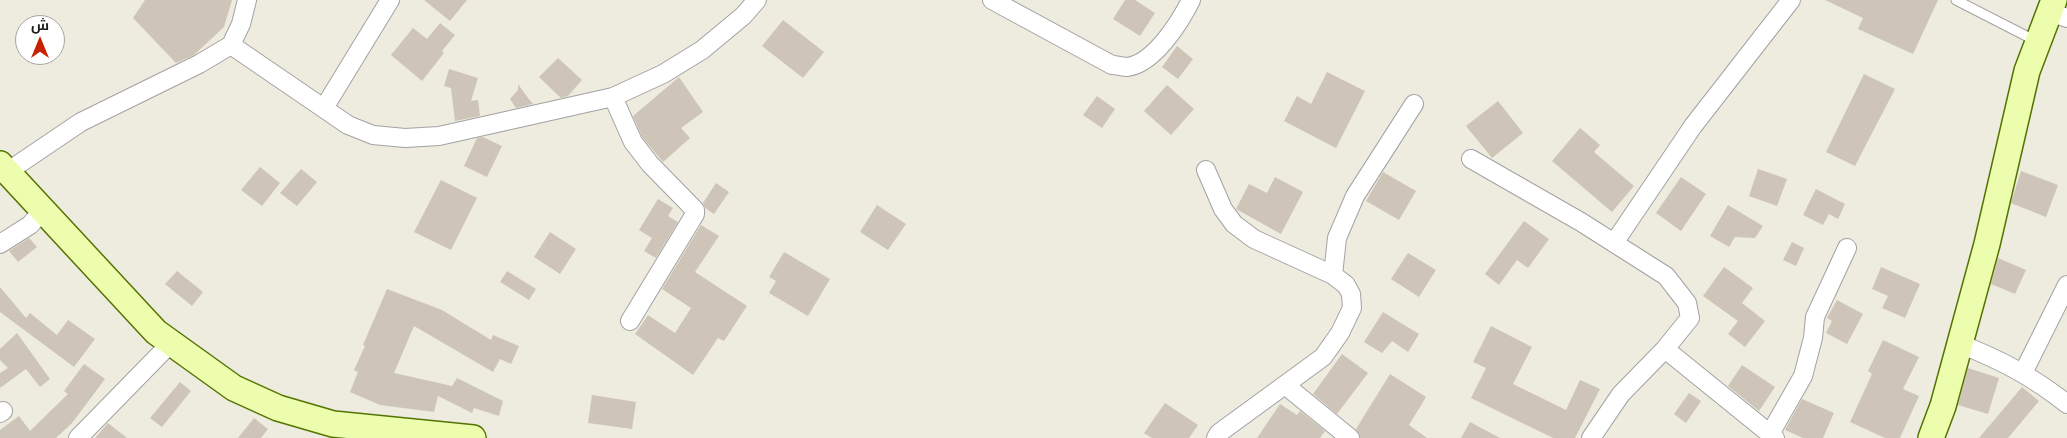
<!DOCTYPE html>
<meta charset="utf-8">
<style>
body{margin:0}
#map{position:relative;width:2067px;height:438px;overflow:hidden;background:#eeebdf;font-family:"Fira Sans Condensed",Cairo,sans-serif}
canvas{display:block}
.north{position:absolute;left:15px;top:15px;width:50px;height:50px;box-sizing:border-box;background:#fff;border:1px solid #a4a4a4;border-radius:50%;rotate:0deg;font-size:14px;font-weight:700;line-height:20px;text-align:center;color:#1b1b1b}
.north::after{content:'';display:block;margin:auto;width:18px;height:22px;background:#c62100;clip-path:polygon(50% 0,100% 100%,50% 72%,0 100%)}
</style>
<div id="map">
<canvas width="2067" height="438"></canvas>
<div class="north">ش</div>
</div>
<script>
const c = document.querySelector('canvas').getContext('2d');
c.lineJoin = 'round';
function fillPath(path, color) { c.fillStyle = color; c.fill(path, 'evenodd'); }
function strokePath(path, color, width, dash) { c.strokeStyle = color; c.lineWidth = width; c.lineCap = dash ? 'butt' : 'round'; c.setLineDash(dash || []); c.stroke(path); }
const building = new Path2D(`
 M145,0H232L224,27L194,55L176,63L133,18Z
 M424,0H467L450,21Z
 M1125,0H1135L1155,13L1140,36L1113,19Z
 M1825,0H1938L1913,54L1858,29L1863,18Z
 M783,20L824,52L803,78L762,46Z
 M440,23L455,35L442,51L444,53L422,81L391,55L413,28L427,39Z
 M1177,46L1193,59L1178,79L1162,67Z
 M558,58L582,80L568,96L561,98L539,77Z
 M449,69L478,78L471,101L478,100L480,116L455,121L451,88L444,86Z
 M1327,72L1365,91L1336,148L1284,121L1297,96L1311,104Z
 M1864,74L1895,89L1855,166L1826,152Z
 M679,77L703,112L681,128L690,138L663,162L642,137L633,116Z
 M518,84L528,98L533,104L516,108L510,99L518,90Z
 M1167,85L1194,109L1171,135L1144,111Z
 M1097,96L1115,109L1102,128L1083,115Z
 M1498,101L1523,133L1492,158L1466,126Z
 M1580,128L1600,145L1594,152L1634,186L1612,212L1552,161Z
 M483,137L502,146L487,177L464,166L477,138Z
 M260,167L280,183L262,206L241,190Z
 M301,169L317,182L297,206L280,193Z
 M1758,169L1787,179L1777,206L1749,196Z
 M2021,171L2058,185L2046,217L2011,203Z
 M1383,172L1416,191L1399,220L1366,201Z
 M1275,177L1303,192L1281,234L1236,209L1249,184L1267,193Z
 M1681,177L1706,194L1681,231L1656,213Z
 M441,180L477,198L451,250L414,232Z
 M716,183L729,192L714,214L705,208L703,203Z
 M1816,189L1845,204L1838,219L1829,214L1823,225L1803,215Z
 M658,199L673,208L668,216L678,222L656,258L644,251L652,238L639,230Z
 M877,205L906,224L888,250L860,232Z
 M1728,205L1763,226L1755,238L1735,237L1729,247L1710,236Z
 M1524,221L1549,239L1528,268L1517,260L1499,285L1485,274Z
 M701,225L719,236L695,272L747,306L724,341L718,338L693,375L635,334L648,315L675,333L691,308L662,289Z
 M550,232L576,249L560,274L534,257Z
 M29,238L37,247L18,262L9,251Z
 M1792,242L1804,248L1796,266L1783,260Z
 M784,252L830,279L808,316L769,293L776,281L769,277Z
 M1408,253L1436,270L1419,297L1391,279Z
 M1998,258L2026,270L2015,294L1991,284Z
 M1724,267L1753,288L1742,303L1765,321L1745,347L1728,334L1738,321L1703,296Z
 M1881,267L1920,284L1905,318L1882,308L1888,296L1872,289Z
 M177,271L203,292L192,306L165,284Z
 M507,271L536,289L529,300L500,282Z
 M0,287L26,318L30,313L57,335L68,320L95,339L74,367L0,312Z
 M387,289L442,310L491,340L493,335L519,346L511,364L500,359L493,372L414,326L394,373L452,386L457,378L503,401L499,416L474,408L472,413L438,396L434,412L380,405L350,392L358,372L354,370L365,346L363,345Z
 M1837,300L1863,314L1847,344L1826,333L1832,321L1827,318Z
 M1383,312L1419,334L1408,352L1392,341L1382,353L1364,342Z
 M1491,326L1532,347L1513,384L1566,410L1580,380L1600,389L1575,438H1553L1471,398L1486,368L1473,362Z
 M17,333L50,379L40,387L26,369L0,388V373L8,368L0,360V349Z
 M1883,340L1919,357L1903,389L1919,396L1900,438H1885L1850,422L1872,374L1868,371Z
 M1342,354L1368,373L1337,414L1313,394Z
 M84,364L105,379L72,423L56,438H0V430L19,416L30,431L68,394L64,391Z
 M1742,365L1775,387L1759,411L1728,386Z
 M1968,368L1999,378L1988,414L1958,405Z
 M1390,374L1426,397L1409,425L1427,438H1360L1356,429Z
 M180,382L191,391L162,427L150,418Z
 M2022,387L2039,401L2008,438H1979Z
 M1689,393L1701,401L1686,423L1674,414Z
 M592,395L636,402L632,429L588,423Z
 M1802,399L1834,413L1823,438H1803L1785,430Z
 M1165,403L1198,425L1189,438H1152L1144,433Z
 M1280,404L1297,415L1300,411L1325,431L1320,438H1257Z
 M254,418L268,429L261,438H238Z
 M1470,422L1500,438H1461Z
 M108,423L127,438H95Z`);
const lane = new Path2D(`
 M1956,0L2036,41`);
const street = new Path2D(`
 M992,0L1112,65C1117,65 1123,67 1127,67C1154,64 1180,22 1191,0
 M2049,12L2067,18
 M231,45L241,24L247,0
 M613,97L633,142L650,164L695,210V214L630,321
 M324,108L390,0
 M1471,159L1581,222L1666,276L1687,303L1690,318L1665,349L1621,394L1591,438
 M1206,170L1223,209L1234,224L1254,239L1333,275L1346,285L1351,294L1352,308L1340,333L1323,357L1219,433L1216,438
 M7,172L81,122L199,64L231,45L348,125L373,135L405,138L439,136L613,97L663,74L702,50L743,16L757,0
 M1614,243L1693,126L1791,0
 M0,244L30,225L43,210
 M1333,275L1337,238L1355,196L1414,104
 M1960,344C2001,360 2033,377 2067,404
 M1665,349L1775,438
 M2023,373L2067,285
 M1285,385L1350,438
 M0,413L3,411
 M1770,434L1803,376L1813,338L1815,317L1847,248
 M78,438L170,344`);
const secondary = new Path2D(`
 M0,164L156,332L234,388L278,408L333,424L473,438
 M1931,438L1943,406L1987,244L2027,71L2054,0`);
fillPath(building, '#cec5b8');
strokePath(lane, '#a2a2a2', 11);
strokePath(street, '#a2a2a2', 20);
strokePath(secondary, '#547400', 28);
strokePath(lane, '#fff', 9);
strokePath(street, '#fff', 18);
strokePath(secondary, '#ecfead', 25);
</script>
